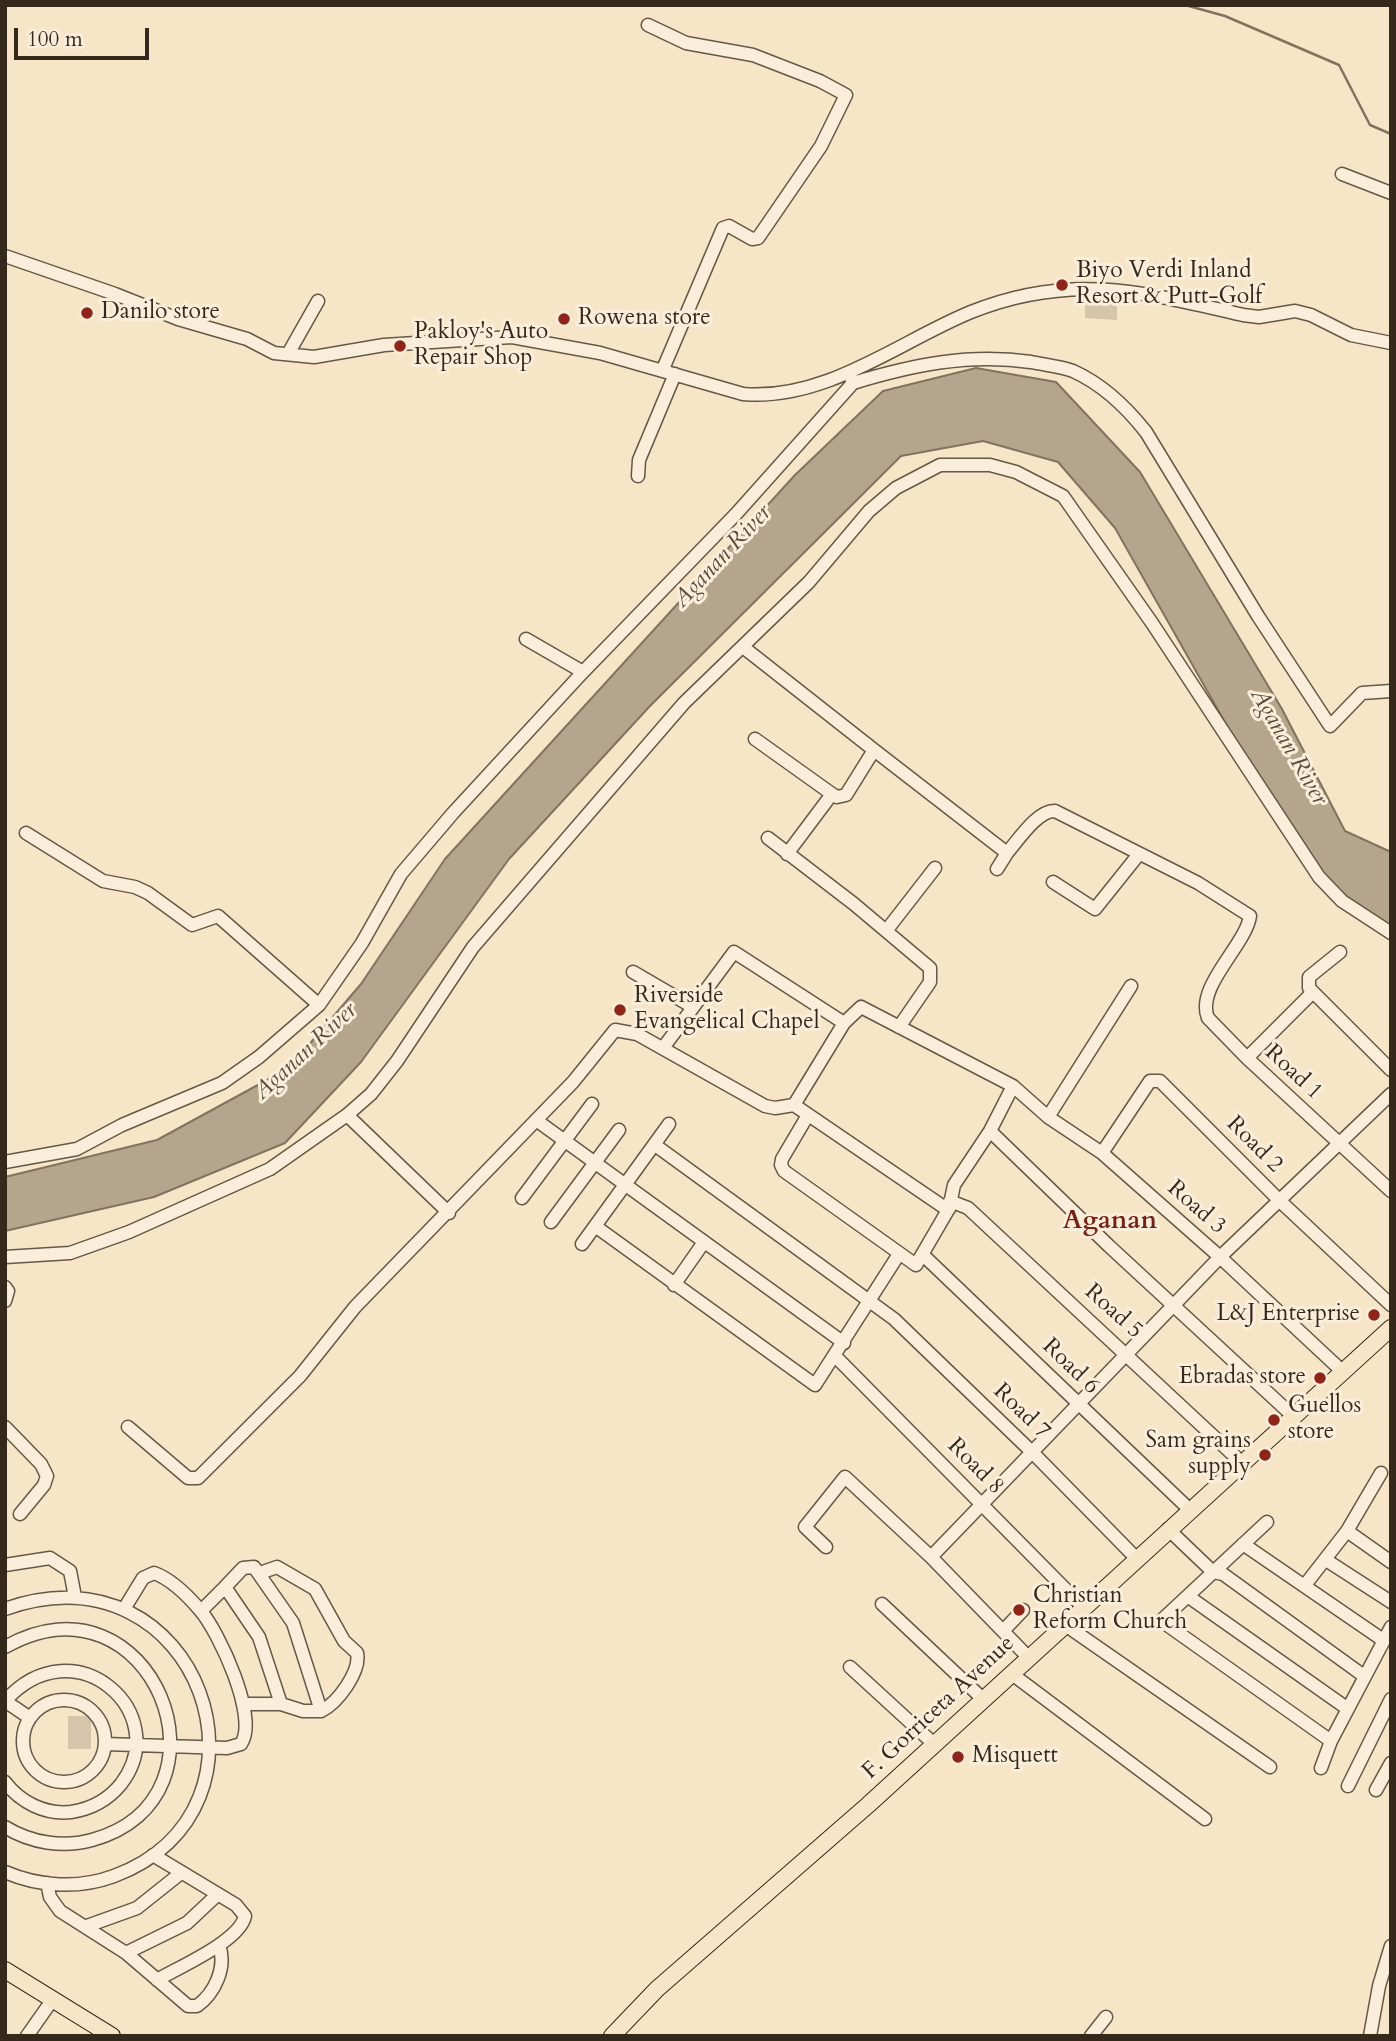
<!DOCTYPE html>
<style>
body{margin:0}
#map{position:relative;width:1396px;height:2041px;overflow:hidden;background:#f7e5c8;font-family:Cardo,serif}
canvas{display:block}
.frame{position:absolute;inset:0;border:7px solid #34291b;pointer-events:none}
.scale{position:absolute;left:14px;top:28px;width:135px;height:32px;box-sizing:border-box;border:4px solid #34291b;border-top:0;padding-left:9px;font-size:21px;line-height:24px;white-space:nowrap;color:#34291b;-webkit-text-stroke:5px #faeedb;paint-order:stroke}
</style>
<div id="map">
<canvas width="1396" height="2041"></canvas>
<div class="frame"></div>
<div class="scale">100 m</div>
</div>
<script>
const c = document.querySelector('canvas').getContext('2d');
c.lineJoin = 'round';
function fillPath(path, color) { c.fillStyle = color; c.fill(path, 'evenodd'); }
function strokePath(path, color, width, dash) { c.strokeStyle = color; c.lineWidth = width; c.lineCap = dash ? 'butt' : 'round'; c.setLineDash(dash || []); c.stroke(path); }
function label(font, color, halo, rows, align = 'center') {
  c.font = font + ' Cardo,serif'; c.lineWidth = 6; c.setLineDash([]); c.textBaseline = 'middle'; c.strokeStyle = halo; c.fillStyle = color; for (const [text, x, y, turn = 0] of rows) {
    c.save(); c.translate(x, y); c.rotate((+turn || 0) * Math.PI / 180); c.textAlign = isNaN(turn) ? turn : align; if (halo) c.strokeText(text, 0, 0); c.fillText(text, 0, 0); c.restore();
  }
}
const green = new Path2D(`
 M1085,301L1117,304V320L1085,318Z
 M68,1716H91V1749H68Z`);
const water = new Path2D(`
 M976,368L1056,382L1140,472L1282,709L1345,831L1391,852V932L1337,900L1244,756L1115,528L1058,462L983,441L901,456L650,706L509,859L361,1062L285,1143L154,1197L5,1231V1177L157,1140L289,1068L361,984L445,859L795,475L883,391Z`);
const stream = new Path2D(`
 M1185,5L1225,16L1339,65L1370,125L1391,134`);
const minor = new Path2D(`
 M648,25L686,43L753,55L820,81L846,95L821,146L758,238L752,239L729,226L723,228L663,369
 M1342,174L1391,193
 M5,256L115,294L178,319L247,339L274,353L314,357L384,345L512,337L600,353L743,394C826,401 898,342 971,312C1070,272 1144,292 1243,315L1259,317L1295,311L1311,315L1351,335L1391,343
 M288,354L318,301
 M853,383C912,365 969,353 1031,362C1045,365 1060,366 1073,371C1102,384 1127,408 1146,432L1258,616L1330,726L1362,693L1391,691
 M638,476L639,460L675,374
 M526,639L583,672
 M743,647L874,750
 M755,739L832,794
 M26,833L103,881L135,887L148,893L192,925L218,916L319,1005
 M768,838L854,904L930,968V982L899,1027
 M787,854L832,794L837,797L846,795L874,750L1007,853C1019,839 1038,810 1055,811L1198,883L1250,916C1246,945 1195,987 1208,1018L1247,1058L1391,1191
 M997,869L1007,853
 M1053,882L1095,909L1139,854
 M886,931L935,868
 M1340,952L1309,977V988L1391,1070
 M633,972L693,1007
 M663,1048L734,952L844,1023
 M1247,1058L1313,992
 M794,1105L948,1210L916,1265L784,1171L781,1165L782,1159L808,1115
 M347,1115L449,1213
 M1048,1117L1131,986
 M536,1120L844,1343
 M990,1131L1109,1246L1293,1416
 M655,1145L894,1319L1033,1453L1136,1558
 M1102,1153L1150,1081H1160L1281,1202L1391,1305
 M5,1162L77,1149L122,1125L222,1083L259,1057L319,1005L362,943L401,874L453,813L583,672L736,514L853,383L849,372
 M522,1198L592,1104
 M950,1201L968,1208L1241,1462
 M949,1209L954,1185L990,1131L1013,1086
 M551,1222L619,1130
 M595,1226L815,1385L899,1254
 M582,1244L669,1124
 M923,1255L1189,1509
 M5,1257L70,1253L129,1232L270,1169L347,1115L371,1094L397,1061L473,947L684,703L809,582L869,511L896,488L940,465H990L1016,472L1063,496L1152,623L1319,877L1342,901L1391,933
 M674,1285L704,1242
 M5,1287L8,1291L5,1301
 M836,1357L1083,1607
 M5,1427L41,1464L47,1476L44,1485L20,1514
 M128,1427L188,1478H198L300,1376L355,1307L573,1082L615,1030L637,1034L765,1106L775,1108L794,1105L844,1023L861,1007L1013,1086L1048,1117L1102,1153L1220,1257L1342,1371
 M1267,1522L1163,1619V1622L1331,1741
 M1168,1529L1213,1572L1223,1574L1364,1676
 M1347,1531L1391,1562
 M1243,1544L1383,1640
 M826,1547L805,1527L845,1477L931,1557L1028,1657
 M931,1557L1220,1257L1391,1094
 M1326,1560L1391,1602
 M5,1565L50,1558L70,1571L75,1597
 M260,1573L277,1567L315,1589L344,1641L357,1653C361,1671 338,1703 321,1711
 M1305,1585L1347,1531L1381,1473
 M225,1587L243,1568L254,1567L293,1623L321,1711H303L281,1704
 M1189,1597L1348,1709
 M882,1604L984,1700
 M5,1609C200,1540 292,1810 114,1876C79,1889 40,1887 5,1872
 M201,1611L225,1587L259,1637L281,1704H244
 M1064,1624L1270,1767
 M1003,1631L1023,1610
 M5,1647C152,1564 244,1798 92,1840C63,1848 31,1843 5,1827
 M850,1667L934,1744
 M1012,1674L1205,1819
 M23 1741a41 41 0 1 1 82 0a41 41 0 1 1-82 0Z
 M5,1701C75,1623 175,1714 121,1784C108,1800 91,1809 71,1812C45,1815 20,1802 5,1782
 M5,1701L30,1718
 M105,1744L227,1748L241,1744C259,1718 219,1632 200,1610C188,1596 171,1579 154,1573L143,1578L124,1609
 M1321,1768L1331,1741L1391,1627
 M1348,1786L1391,1699
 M1376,1790L1391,1763
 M153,1855L236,1905L245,1916C240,1941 179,1967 157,1980
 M47,1883L50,1897L60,1911L126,1953L188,2006H197C215,1993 227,1967 219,1945
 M87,1926L137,1908L181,1873
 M126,1953L187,1923L218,1894
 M27,2036L53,1999
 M1091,2036L1106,2017
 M1370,2036L1379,1986L1391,1946`);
const major = new Path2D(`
 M5,1970L112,2036
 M612,2036L657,1989L868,1805L1391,1328`);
const markers = [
 [1062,285,7,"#8f2418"],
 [87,313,7,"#8f2418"],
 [564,319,7,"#8f2418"],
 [400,346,7,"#8f2418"],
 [620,1010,7,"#8f2418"],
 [1374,1315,7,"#8f2418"],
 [1320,1378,7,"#8f2418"],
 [1274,1420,7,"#8f2418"],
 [1265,1455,7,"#8f2418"],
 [1019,1610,7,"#8f2418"],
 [958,1757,7,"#8f2418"]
];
const poiNames = [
 ["Biyo Verdi Inland",1076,272],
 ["Resort & Putt-Golf",1076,298],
 ["Danilo store",101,313],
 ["Rowena store",578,319],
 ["Pakloy's Auto",414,333],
 ["Repair Shop",414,359],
 ["Riverside",634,997],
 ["Evangelical Chapel",634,1023],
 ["L&J Enterprise",1360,1315,"right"],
 ["Ebradas store",1306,1378,"right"],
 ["Guellos",1288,1407],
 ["store",1288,1433],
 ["Sam grains",1251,1442,"right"],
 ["supply",1251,1468,"right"],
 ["Christian",1033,1597],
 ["Reform Church",1033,1623],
 ["Misquett",972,1757]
];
const streetNames = [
 ["Road 1",1293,1073,43],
 ["Road 2",1254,1145,45],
 ["Road 3",1196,1208,41],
 ["Road 5",1113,1312,42],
 ["Road 6",1070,1367,44],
 ["Road 7",1021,1412,44],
 ["Road 8",975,1467,45],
 ["F. Gorriceta Avenue",939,1708,-43]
];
const waterNames = [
 ["Aganan River",723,557,-47],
 ["Aganan River",1288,747,60],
 ["Aganan River",306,1052,-43]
];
const quarterNames = [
 ["Aganan",1110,1222]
];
fillPath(green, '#d6c5ab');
fillPath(water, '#b5a58d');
strokePath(water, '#81735f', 2);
strokePath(stream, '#81735f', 2.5);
strokePath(minor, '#655846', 15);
strokePath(major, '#34291b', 18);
strokePath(minor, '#faeedb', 12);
strokePath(major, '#f7e5c8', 16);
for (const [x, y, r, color] of markers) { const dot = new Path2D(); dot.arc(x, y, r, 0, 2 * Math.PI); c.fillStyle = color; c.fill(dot); strokePath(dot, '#faeedb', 2.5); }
label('23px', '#34291b', '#faeedb', poiNames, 'left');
label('23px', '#34291b', '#faeedb', streetNames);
label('italic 24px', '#5b4e3d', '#faeedb', waterNames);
label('bold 26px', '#7a1f14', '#faeedb', quarterNames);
</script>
